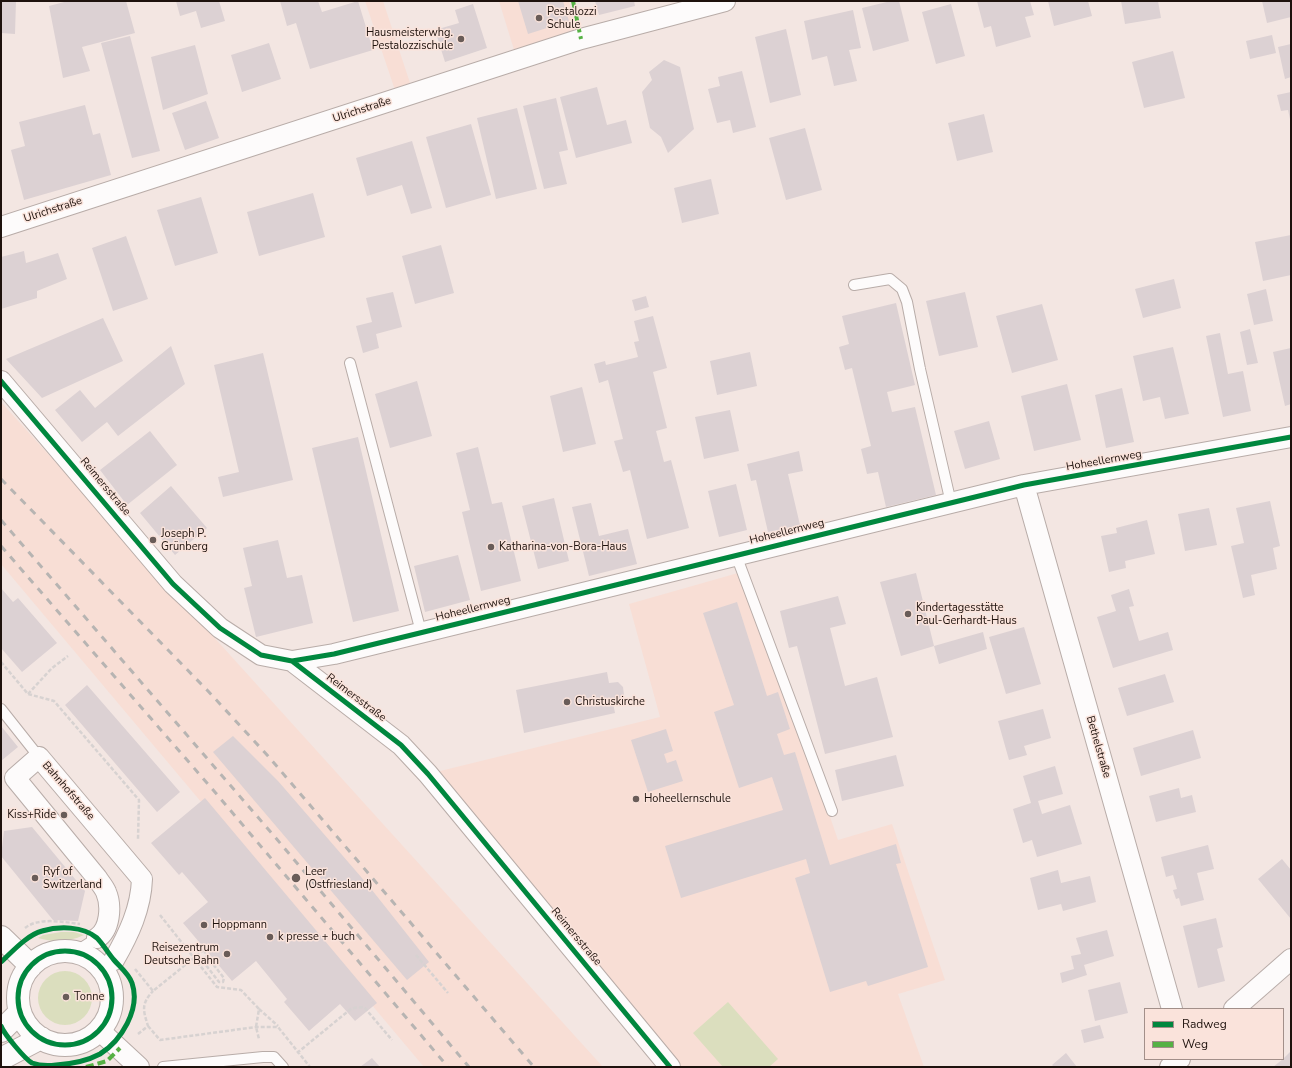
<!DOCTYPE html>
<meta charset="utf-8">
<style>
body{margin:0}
#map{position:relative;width:1292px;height:1068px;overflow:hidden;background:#f3e6e2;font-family:"Nunito Sans",sans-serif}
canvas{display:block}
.frame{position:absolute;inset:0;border:2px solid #1e120d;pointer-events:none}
.legend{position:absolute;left:1144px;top:1008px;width:140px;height:52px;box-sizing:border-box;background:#fae3db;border:1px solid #a28f89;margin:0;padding:5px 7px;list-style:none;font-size:12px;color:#1e120d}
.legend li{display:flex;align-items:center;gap:8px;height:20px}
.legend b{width:20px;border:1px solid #a28f89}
</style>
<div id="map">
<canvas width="1292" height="1068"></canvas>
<div class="frame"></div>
<ul class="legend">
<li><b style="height:5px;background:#00873e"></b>Radweg</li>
<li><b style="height:5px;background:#55b144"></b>Weg</li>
</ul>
</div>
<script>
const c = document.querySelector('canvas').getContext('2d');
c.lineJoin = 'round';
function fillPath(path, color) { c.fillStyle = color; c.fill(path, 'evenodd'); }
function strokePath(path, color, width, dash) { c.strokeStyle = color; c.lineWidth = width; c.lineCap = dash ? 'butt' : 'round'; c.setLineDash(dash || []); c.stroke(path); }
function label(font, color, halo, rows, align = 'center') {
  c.font = font + ' "Nunito Sans",sans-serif'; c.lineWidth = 3; c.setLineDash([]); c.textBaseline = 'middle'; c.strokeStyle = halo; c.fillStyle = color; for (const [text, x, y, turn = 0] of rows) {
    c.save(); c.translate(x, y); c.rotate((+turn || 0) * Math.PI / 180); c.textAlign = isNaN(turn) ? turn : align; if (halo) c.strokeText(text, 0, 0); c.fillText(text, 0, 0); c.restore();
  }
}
const built = new Path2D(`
 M365,1H383L411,86L396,93Z
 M499,1H569L577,35L515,53Z
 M1,402L603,1067H424L1,564Z
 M745,571L838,840L892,824L945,980L898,994L924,1067H670L428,774L660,717L629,604Z`);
const green = new Path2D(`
 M61,932H74L84,935C69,942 55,943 38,938L43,935Z
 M38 998a27 27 0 1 1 54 0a27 27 0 1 1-54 0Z
 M728,1002L778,1059L769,1067H723L693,1033Z`);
const building = new Path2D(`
 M1,1H16L15,34L1,33Z
 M68,1H126L135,33L82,47L90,71L63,78L49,6Z
 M176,1H219L225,21L201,28L196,11L180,16Z
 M280,1H318L322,12L358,1L373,50L310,69L296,23L287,26Z
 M518,1H563L569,21L528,34Z
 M595,1H634L635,6L599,15Z
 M891,1H899L909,41L873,51L862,8Z
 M977,1H1030L1034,15L1025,17L1031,37L996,47L991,26L984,28Z
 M1048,1H1088L1092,16L1054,26Z
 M1121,1H1158L1161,18L1125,24Z
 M1262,1H1291V17L1267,23Z
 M473,4L487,48L445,62L435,30L459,23L455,10Z
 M951,4L965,56L936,64L922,12Z
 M853,10L861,48L849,50L857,81L834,86L827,56L812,60L804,21Z
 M786,29L801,95L770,103L755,37Z
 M1272,35L1276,53L1250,59L1246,41Z
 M130,36L160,151L132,158L101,43Z
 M269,43L281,79L242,92L231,55Z
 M1291,44V77L1285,79L1278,47Z
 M195,45L208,94L163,110L151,57Z
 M1173,51L1185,98L1144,108L1132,62Z
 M664,60L680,67L694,129L668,153L661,137L650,128L642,92L652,80L649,72Z
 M742,71L756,127L733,133L730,120L717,123L708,89L720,86L718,77Z
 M597,87L607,125L626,120L632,143L576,158L560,97Z
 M1291,92V119H1290L1288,110L1281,111L1277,95Z
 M556,98L568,150L559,152L567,184L544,189L523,106Z
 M206,101L219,138L185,150L172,113Z
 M85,105L93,135L100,133L111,175L24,200L11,150L25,146L19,122Z
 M517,108L537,189L496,199L477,118Z
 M984,114L993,152L957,161L948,123Z
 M471,124L491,195L446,208L426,137Z
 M805,128L822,190L786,200L769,138Z
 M412,141L432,208L411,214L402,185L367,196L356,158Z
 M711,179L719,214L682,223L674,188Z
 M313,193L325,237L259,256L247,212Z
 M201,197L218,253L175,266L157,210Z
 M1291,235V275L1263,281L1255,242Z
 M126,236L148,299L113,311L92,248Z
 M441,245L454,293L415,304L402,256Z
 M24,251L26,263L58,253L67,279L37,291V298L1,309V257Z
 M1174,279L1181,308L1143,318L1135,289Z
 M1266,289L1273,321L1254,325L1247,294Z
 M393,292L402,327L376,334L379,348L363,353L356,326L372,322L366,298Z
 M965,292L978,347L939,356L926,301Z
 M646,296L649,307L635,311L632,300Z
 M896,303L915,385L887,392L892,412L915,407L936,495L886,507L878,472L867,474L861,449L871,446L852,368L845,370L839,347L849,344L842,316Z
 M1042,304L1058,360L1012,373L996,316Z
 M653,316L667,368L653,372L667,428L656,431L664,462L671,460L689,528L647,539L630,470L623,472L614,441L623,439L608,380L599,383L594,364L605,361L606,365L638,357L634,342L639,341L634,321Z
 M103,318L123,361L42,398L6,359Z
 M1250,329L1258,363L1247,365L1240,332Z
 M1220,333L1228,374L1243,371L1251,411L1223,417L1206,336Z
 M171,346L185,384L118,436L107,422L82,442L55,410L80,390L95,408Z
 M1173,347L1189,414L1165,419L1160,397L1143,401L1133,356Z
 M1291,348V404L1285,406L1273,352Z
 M750,352L757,386L717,395L710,361Z
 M263,353L293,480L223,497L218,477L239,472L214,365Z
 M417,381L432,436L390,448L375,394Z
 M1067,384L1081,440L1034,451L1021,396Z
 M582,387L596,444L563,452L550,396Z
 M1122,388L1134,442L1106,448L1095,395Z
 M730,410L739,451L704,459L695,417Z
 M989,421L1000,459L965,469L954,431Z
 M150,431L177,465L127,505L100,470Z
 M358,437L399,611L353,622L312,448Z
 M478,447L492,504L502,502L521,581L481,591L462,512L470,510L456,453Z
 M799,451L803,471L788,474L800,525L768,532L756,480L751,481L747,464Z
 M736,484L747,530L719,537L708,491Z
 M171,486L207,528L175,555L140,513Z
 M554,498L569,561L538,569L522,506Z
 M1270,501L1280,546L1273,548L1277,569L1251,575L1255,595L1243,598L1231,546L1244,543L1236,508Z
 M591,503L599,536L628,529L637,564L589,576L572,507Z
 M1209,508L1217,545L1185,551L1178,514Z
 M1147,520L1155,554L1125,561L1126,568L1109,572L1101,536L1117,533L1116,528Z
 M278,540L287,578L302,575L313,623L256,637L244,588L252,586L243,548Z
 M458,555L470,600L425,612L414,566Z
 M916,573L934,646L901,656L880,582Z
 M1,588L13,602L18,598L57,643L22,672L1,648Z
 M1129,589L1134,606L1129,607L1139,641L1168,632L1173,650L1113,668L1097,617L1116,611L1111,595Z
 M838,596L846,624L830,628L845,686L877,677L893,737L825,754L797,646L789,648L780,611Z
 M737,602L767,696L778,692L790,729L777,734L784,755L795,752L830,865L896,844L901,863L896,864L928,967L868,986L866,981L830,992L795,878L810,873L806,859L681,898L665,846L783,810L772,777L739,788L714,712L734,705L703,613Z
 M1024,627L1041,684L1006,694L989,637Z
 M983,632L987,649L939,664L934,646Z
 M607,672L609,683L618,682L623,687L624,695L620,701L613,703L615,713L524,733L516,690Z
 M1165,674L1174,702L1127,716L1118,688Z
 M87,685L180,792L157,812L65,705Z
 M1043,709L1051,738L1024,746L1027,755L1009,760L998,721Z
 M1,726L18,747L1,761Z
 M666,729L673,751L664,754L667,763L676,760L683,781L648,792L631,740Z
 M1193,730L1201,758L1141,776L1133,748Z
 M233,736L278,781L368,885L429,962L407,980L213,752Z
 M896,755L904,786L842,801L835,770Z
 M1055,766L1063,794L1038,801L1042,814L1070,805L1082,844L1037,857L1032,840L1023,843L1013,809L1031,803L1023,776Z
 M1179,788L1181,798L1192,795L1196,812L1156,822L1149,796Z
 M205,798L377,1003L355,1021L340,1004L309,1031L284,1002L287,999L256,961L232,981L183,923L208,902L182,872L179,875L151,843Z
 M32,827L85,891L78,921L53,920L1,856L4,831Z
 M1208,845L1214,869L1197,873L1204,900L1181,906L1179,898L1176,899L1173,890L1177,889L1173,875L1166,877L1161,857Z
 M1282,859L1291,870V919L1258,879Z
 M1058,870L1061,883L1090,876L1096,902L1063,911L1061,904L1038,910L1030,878Z
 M1216,918L1223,947L1217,949L1225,981L1198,988L1183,926Z
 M1107,930L1114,956L1084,965L1087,975L1062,983L1060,973L1074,969L1071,956L1081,954L1076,938Z
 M1120,982L1128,1013L1095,1021L1088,990Z
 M1100,1025L1104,1038L1084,1043L1081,1030Z
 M1291,1051V1067H1273L1283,1059Z
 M1066,1053L1077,1067H1054L1052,1065Z
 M372,1058L380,1067H360Z`);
const path = new Path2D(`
 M1,662L28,694L54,701L139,800L138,839
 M28,694L52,668L68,656
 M160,915L217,987L241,990L259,1009L256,1027L259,1039
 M25,928C38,917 64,922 80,924
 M416,955L448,993
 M197,960H202L219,982H223L224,978L205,954V949
 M135,969L153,991L205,949
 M259,1009L278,1026
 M148,1026L160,1040L256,1027H278L310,1067
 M138,1034L148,1026C143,1010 141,1004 153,991
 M297,1053L352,1008L364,1007L392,1040`);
const lane = new Path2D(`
 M854,285L890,279L902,289L907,302L920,369L951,503
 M350,363L421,632
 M736,555L832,811
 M1,709L39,757
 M75,952L97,938
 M106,975L114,960
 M163,1067L263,1057H274L283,1067`);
const street = new Path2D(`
 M1,227L581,39L725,1
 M1,381L173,584L220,628L261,655L292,661L401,745L428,774L670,1067
 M1024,485L1172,1009
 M292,661L334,654L1024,485L1291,437
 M97,938C110,930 112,906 106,892C104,887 100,883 97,878L15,778L39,757L142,879C141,908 129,934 114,960
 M1234,1009L1291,959
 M99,1030L139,1067
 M1170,1067L1180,1059`);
const secondary = new Path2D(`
 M1,937L31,966
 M18 998a47 47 0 1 1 94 0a47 47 0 1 1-94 0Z
 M1,1031L20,1012
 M1,1059L41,1038`);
const rail = new Path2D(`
 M1,479L208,691L268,756L534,1067
 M1,520L275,837L469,1067
 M1,546L214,791L448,1067`);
const quiet = new Path2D(`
 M573,1L581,39
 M86,1067L107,1061L120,1048`);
const cycleway = new Path2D(`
 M1,381L173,584L220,628L261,655L292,661L401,745L428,774L670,1067
 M292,661L334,654L1024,485L1291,437
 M18 998a47 47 0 1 1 94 0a47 47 0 1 1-94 0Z
 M1,962C12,952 27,935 42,931C59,926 83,926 97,938C103,944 108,953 114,960C120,967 129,974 132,983C141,1009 121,1041 100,1054C87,1061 71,1064 56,1065C48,1066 40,1066 32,1063C25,1059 4,1034 1,1026`);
const markers = [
 [539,18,4,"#695c58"],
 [461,39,4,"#695c58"],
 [153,540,4,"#695c58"],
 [491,547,4,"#695c58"],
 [908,614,4,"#695c58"],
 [567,702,4,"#695c58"],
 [636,799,4,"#695c58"],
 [64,815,4,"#695c58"],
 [35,878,4,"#695c58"],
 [296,878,5,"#695c58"],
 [204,925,4,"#695c58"],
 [270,937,4,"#695c58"],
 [227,954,4,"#695c58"],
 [66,997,4,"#695c58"]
];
const poiNames = [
 ["Pestalozzi",547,12],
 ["Schule",547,25],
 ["Hausmeisterwhg.",453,33,"right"],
 ["Pestalozzischule",453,46,"right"],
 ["Joseph P.",161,534],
 ["Grünberg",161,547],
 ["Katharina-von-Bora-Haus",499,547],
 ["Kindertagesstätte",916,608],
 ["Paul-Gerhardt-Haus",916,621],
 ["Christuskirche",575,702],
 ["Hoheellernschule",644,799],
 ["Kiss+Ride",56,815,"right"],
 ["Ryf of",43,872],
 ["Switzerland",43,885],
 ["Leer",305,872],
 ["(Ostfriesland)",305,885],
 ["Hoppmann",212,925],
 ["k presse + buch",278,937],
 ["Reisezentrum",219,948,"right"],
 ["Deutsche Bahn",219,961,"right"],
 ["Tonne",74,997]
];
const streetNames = [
 ["Ulrichstraße",362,110,-18],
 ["Ulrichstraße",53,210,-18],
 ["Hoheellernweg",1104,461,-10],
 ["Reimersstraße",105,487,50],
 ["Hoheellernweg",787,532,-14],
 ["Hoheellernweg",473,609,-14],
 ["Reimersstraße",356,698,37],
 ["Bethelstraße",1098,747,74],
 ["Bahnhofstraße",68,791,49],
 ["Reimersstraße",576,937,50]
];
fillPath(built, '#f8ded5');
fillPath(green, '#dbdebe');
fillPath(building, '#dcd1d3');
strokePath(lane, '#b8aca8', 12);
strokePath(street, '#b8aca8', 22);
strokePath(secondary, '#b8aca8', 24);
strokePath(path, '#d7d2d1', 2.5, [4, 2]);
strokePath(lane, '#fdfbfb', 10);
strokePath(street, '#fdfbfb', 20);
strokePath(secondary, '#fdfbfb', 22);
strokePath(rail, '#b7b4b2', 3, [7, 7]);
strokePath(quiet, '#55b144', 4, [8, 4]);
strokePath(cycleway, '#00873e', 5);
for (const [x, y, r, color] of markers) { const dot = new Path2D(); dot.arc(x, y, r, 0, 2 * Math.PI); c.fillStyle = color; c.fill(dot); strokePath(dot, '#fae3db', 1.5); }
label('11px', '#1e120d', '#fae3db', poiNames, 'left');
label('11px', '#1e120d', '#fae3db', streetNames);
</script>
